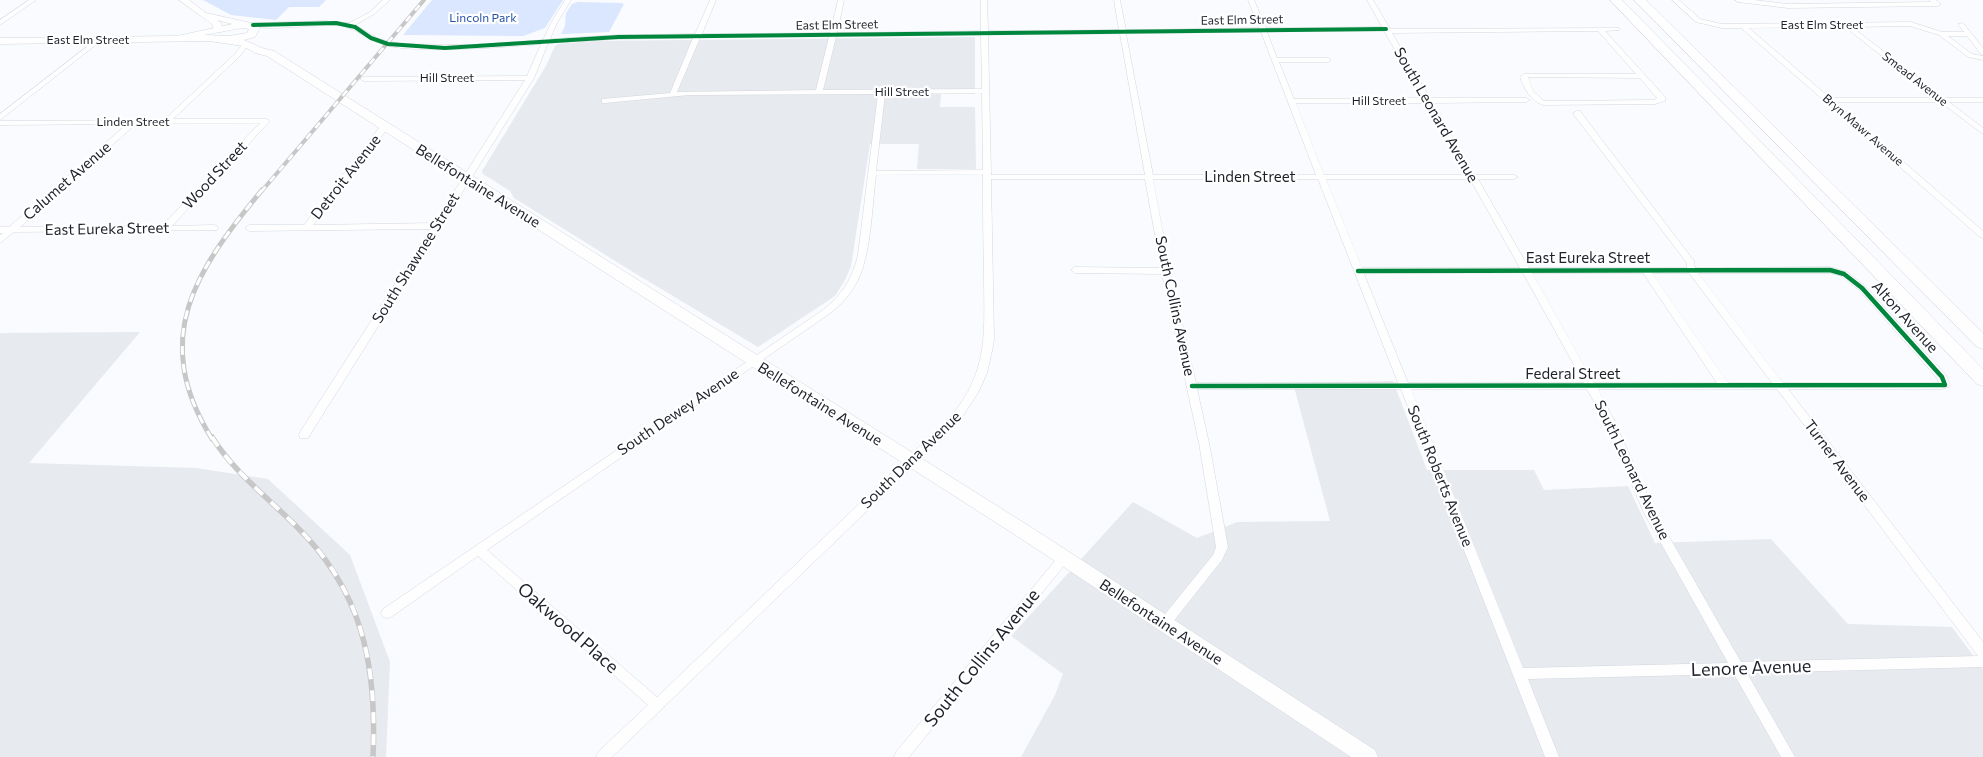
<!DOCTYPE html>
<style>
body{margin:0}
canvas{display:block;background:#f9fbfe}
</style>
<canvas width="1983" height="757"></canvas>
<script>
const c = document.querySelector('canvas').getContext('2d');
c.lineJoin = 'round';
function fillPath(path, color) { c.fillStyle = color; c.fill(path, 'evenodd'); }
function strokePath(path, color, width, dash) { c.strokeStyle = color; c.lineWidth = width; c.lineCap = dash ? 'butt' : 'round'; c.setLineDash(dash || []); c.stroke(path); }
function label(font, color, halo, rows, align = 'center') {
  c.font = font + ' Commissioner,sans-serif'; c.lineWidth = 4.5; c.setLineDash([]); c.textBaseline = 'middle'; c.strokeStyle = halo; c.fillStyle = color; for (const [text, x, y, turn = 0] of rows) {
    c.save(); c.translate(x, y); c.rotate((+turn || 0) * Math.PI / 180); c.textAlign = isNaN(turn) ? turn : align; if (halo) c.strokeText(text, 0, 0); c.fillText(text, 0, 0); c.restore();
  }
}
const built = new Path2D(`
 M975,37V94H941L940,107H975L976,169H917L919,144H870L851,266L845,280L835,296L758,347L633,272L514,198L510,191L483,174L482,171L546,66L555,46L558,44L593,41Z
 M140,332L29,463L196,468L268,479L350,555L390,662L386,757H0V333Z
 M1393,381L1427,470H1534L1544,490L1628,486L1655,543L1771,539L1848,624L1952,627L1983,669V757H1021L1055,695L1063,674L1011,636L1133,502L1197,538L1237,522L1330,521L1293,383Z`);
const green = new Path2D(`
 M203,0H326L319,7H289L276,20L231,15Z
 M432,0H563L545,28L523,36L403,35Z
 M578,2L620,3L624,4L609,32L561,34L565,26L566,13L572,4Z`);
const street = new Path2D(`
 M29,0H36L0,25V20Z
 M383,0H390L374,14L355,25L379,39L401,44L470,45L543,40L551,23L565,0H571L557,23L550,39L618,35L695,34L710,0H716L702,34L830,33L838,0H844L837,33L981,31V0H987L988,31L1119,30L1114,0H1120L1126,30L1259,28L1248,0H1254L1266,28L1382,27L1367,0H1373L1390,29L1619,28V30L1605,31L1665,97V101L1655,104L1543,105C1531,101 1524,89 1520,77L1524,74H1636L1598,31L1392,33L1430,98H1526L1530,100L1526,102L1433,103L1475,175H1514L1518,177L1514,179H1478L1529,268H1687V263L1574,115L1573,113L1577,111H1580L1694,261L1695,268L1830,267L1847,272L1865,286L1946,375L1950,385L1949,387L1941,389H1788L1983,642V667L1747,673L1795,757H1781L1734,674L1528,679L1559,757H1545L1401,389H1197L1209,443L1228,547L1222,560L1169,627L1165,628L1161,627L1159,623L1161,619L1213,555L1216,547L1199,443L1162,274L1075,273L1071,270L1075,267L1161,268L1145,179H991L994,340L992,351L987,373L978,393L958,423L612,757H596L598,752L648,705L478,556L391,617L387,618L383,617L381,613L383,609L823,310C842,295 852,279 858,255L878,94L689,95L605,103H602V99L670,93L693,38L618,39L548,43L534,78L308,438H300L299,435L300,432L430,229L249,231L245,228L249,225H304L382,124H385L389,126L388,128L313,225L434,223L525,80L364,81L360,79L364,77L527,76L541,44C505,47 468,50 431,49C417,49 403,49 389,46C369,42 356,27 337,25C318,24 261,32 250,25L253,23L324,21L349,23L370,12ZM1384,31L1423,98L1294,99L1279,62H1328L1331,60L1328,58H1277L1267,32ZM1261,32L1316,175H1153L1126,34ZM1120,34L1145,175H991L988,35ZM981,35L982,89L823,90L836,37ZM829,37L816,90L677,92L700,38ZM1528,77L1640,78L1657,98L1654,100L1544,101L1533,91ZM982,93L983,170L876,171L885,94ZM1296,103H1426L1467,175H1324ZM983,174C983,207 983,240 984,273C984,330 990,371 950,417L657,697L487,550L829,314C841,305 850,295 857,282C871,256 872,206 876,175ZM1153,179H1318L1398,383H1196L1170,271ZM1326,179H1470L1520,268H1362ZM1523,273L1584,383H1408L1364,274ZM1532,273H1643L1717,383H1594ZM1652,273H1689L1772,383H1728ZM1698,273H1830L1841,276L1859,290L1937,378L1939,383H1783ZM1411,389H1587L1605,422L1644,513L1728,663L1523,668ZM1598,389H1777L1978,656L1741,662L1655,512L1615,422Z
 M1672,0H1679L1700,19L1722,24L1911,22L1942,32H1964L1958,24L1963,23L1983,48V55L1981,54L1967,36H1948L1972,54L1983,56V60L1968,57L1939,35L1910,26L1852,27L1944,98H1983V102H1949L1983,128V134L1940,102H1835L1983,231V238L1980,237L1741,28H1722L1696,22ZM1844,27H1845L1935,98H1830L1749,28Z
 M1735,0H1754L1788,4L1931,2L1929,0H1936L1941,4L1938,6L1788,8L1738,2Z
 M97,39L102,40L0,120V114Z
 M246,41L249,43L240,56L173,119H266L270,121L172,226L214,225L217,226L218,228L217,230L14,232L0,243V235L3,233H0V227H9L127,124L0,125V121L164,120L235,54L244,42ZM260,123L162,226L20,227L136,124Z
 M1063,554L1067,556L1069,559L1067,562L909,757H894L896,752L1059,556Z`);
const secondary = new Path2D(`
 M179,0H189L206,13L247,22L249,24L244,27L217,20L221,23L223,30L221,32H215L212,24Z`);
const primary = new Path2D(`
 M242,22L254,23L260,28L255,37L244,40L262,48L274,51L1029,526L1375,750L1378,757H1351L1017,536L267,56L255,53L243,46L209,41L0,44V38L177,36ZM242,28L249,29L247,33L229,36L204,35Z`);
const highway = new Path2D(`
 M1610,0H1622L1983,369V386L1977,384Z
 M1634,0H1646L1983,333V349L1977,347Z`);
const railFar2 = new Path2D(`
 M261,192L424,0`);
const railFar1 = new Path2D(`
 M212,439C149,338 196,270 262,190`);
const rail = new Path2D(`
 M212,437C233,471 267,497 295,525C363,591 377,665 373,757`);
const cyclewayFar1 = new Path2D(`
 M253,25L336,23L355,27L371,38L388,44L445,48L618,37L1386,29`);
const cycleway = new Path2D(`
 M1192,386L1945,385L1942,377L1862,288L1844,274L1830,270L1358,271`);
const farParknames = [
 ["Lincoln Park",483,18]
];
const farStreetnames = [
 ["East Elm Street",1242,20,-1],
 ["East Elm Street",837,25,-1],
 ["East Elm Street",1822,25],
 ["East Elm Street",88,40],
 ["Hill Street",447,78],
 ["Smead Avenue",1915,79,38],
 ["Hill Street",902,92],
 ["Hill Street",1379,101],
 ["Linden Street",133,122],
 ["Bryn Mawr Avenue",1863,130,41]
];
const streetNames = [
 ["South Leonard Avenue",1436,115,60],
 ["Wood Street",215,175,-47],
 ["Detroit Avenue",346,177,-52],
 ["Linden Street",1250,177],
 ["Calumet Avenue",67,181,-41],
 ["Bellefontaine Avenue",478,186,32],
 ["East Eureka Street",107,229,-1],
 ["South Shawnee Street",416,258,-58],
 ["East Eureka Street",1588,258],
 ["South Collins Avenue",1175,306,78],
 ["Alton Avenue",1905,317,48],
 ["Federal Street",1573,374],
 ["Bellefontaine Avenue",820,404,32],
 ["South Dewey Avenue",678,412,-34],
 ["South Dana Avenue",911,460,-44],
 ["Turner Avenue",1837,461,53],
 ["South Leonard Avenue",1632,470,64],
 ["South Roberts Avenue",1440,476,68],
 ["Bellefontaine Avenue",1161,622,33]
];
const nearStreetnames = [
 ["Oakwood Place",568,628,41],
 ["South Collins Avenue",982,658,-51],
 ["Lenore Avenue",1751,668,-2]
];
fillPath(built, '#e7eaee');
fillPath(green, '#dae7fe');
strokePath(street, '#d3d7de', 1);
strokePath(secondary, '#d3d7de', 1);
strokePath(primary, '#d3d7de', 1);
strokePath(highway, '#d3d7de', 1);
fillPath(street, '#fefeff');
fillPath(secondary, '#fefeff');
fillPath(primary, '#fefeff');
fillPath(highway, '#fefeff');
strokePath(railFar2, '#c7c7c8', 4);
strokePath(railFar1, '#c7c7c8', 5);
strokePath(rail, '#c7c7c8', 5.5);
strokePath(railFar2, '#fff', 2.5, [7]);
strokePath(railFar1, '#fff', 3, [9]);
strokePath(rail, '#fff', 4, [11]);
strokePath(cyclewayFar1, '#00873e', 4);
strokePath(cycleway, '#00873e', 4.5);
label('12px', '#2550a6', '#fff', farParknames);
label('12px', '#1d212a', '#fff', farStreetnames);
label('15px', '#1d212a', '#fff', streetNames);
label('18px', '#1d212a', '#fff', nearStreetnames);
</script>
